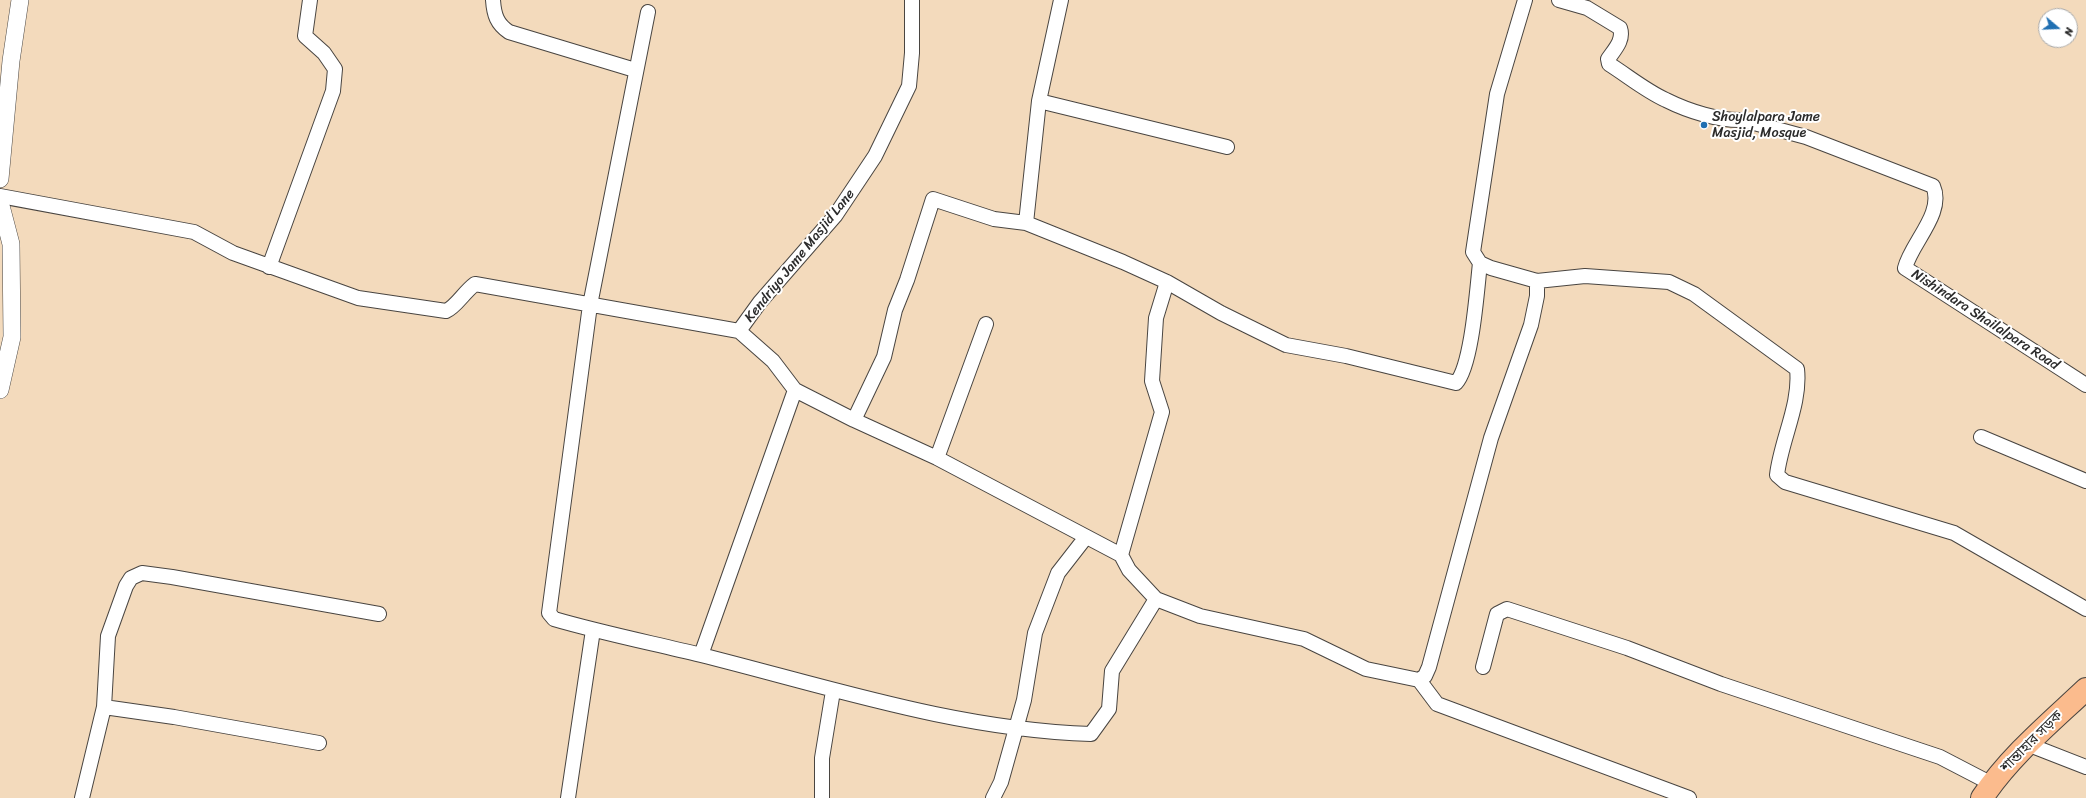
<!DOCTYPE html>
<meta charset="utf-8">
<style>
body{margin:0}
#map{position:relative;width:2086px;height:798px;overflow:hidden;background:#f3dabc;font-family:Sriracha,sans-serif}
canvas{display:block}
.north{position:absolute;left:2038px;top:8px;width:40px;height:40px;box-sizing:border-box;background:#fff;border:1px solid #aaa;border-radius:50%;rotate:109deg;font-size:11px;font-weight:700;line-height:16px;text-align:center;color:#2b2b2b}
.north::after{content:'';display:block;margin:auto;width:14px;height:18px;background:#1f6fb2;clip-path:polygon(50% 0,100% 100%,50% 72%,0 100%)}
</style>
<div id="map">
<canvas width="2086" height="798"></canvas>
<div class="north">N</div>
</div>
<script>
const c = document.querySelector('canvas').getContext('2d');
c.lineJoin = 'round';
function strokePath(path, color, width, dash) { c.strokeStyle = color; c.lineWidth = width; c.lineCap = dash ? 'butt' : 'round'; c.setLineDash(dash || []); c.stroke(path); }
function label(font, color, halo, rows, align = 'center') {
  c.font = font + ' Sriracha,"Noto Sans Bengali",sans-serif'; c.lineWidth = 4; c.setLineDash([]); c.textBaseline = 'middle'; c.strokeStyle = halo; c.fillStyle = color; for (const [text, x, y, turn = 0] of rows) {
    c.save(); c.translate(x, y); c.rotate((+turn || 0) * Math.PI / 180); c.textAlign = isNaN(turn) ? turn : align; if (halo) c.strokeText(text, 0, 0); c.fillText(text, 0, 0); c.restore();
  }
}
const minor = new Path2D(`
 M493,0C494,15 497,24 509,32L635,70
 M1559,0L1587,8L1620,28C1624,40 1615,49 1608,59L1609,64C1628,76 1646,91 1666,100C1688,111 1719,121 1743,120L1806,137L1933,186C1945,213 1911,243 1905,268L2086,385
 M648,12L590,305L549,613L554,619C602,633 652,643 701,655C829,687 958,730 1091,734L1109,709L1112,671L1156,599
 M1039,101L1227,147
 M0,196L194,232L233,253L358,298L446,311C456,307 464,292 475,284L739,331L773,361L795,390L854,420L937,458L1121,555L1129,570L1156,599L1200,616L1304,639L1366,669L1419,680L1425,676L1429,667L1491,438L1531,325L1537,296V281L1491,268L1480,263L1473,252L1497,94L1525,0
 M1026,223L1039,101L1061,0
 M269,267L333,91L335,69L324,53L305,36L310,0
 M1537,281L1585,276L1669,282L1694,294L1797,369C1801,404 1781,440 1777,475L1785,482L1954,533L2086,609
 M739,331L760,302L835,216L875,156L909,86L912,53V0
 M854,420L884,357L895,310L907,280L933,199L994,219L1026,223L1123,262L1167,282L1221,313L1286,345L1346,356L1456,383C1472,366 1477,289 1480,263
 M1981,437L2086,481
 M937,458L986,324
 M1121,555L1162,412L1152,381L1156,318L1167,282
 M701,655L795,390
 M1483,667L1497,614L1507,609L1627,648L1721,684L1940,757L1992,784
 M1419,680L1437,704L1689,798
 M104,707L174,717L319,743
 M2027,744L2086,767
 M82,798L104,707L108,636L126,586L131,578L142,573L172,577L379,614
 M568,798L593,630
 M822,798V758L833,691
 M993,798L1001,782L1024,700L1035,633L1058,573L1086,537`);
const tertiary = new Path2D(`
 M0,179L11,61L20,0
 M0,202L11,244L12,337L0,390`);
const primary = new Path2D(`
 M1982,798C2010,756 2050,723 2086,689`);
const markers = [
 [1704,125,4,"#1f6fb2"]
];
const poiNames = [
 ["Shoylalpara Jame",1712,117],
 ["Masjid, Mosque",1712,133]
];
const streetNames = [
 ["Kendriyo Jame Masjid Lane",800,256,-51],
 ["Nishindara Shailalpara Road",1985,320,33],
 ["শান্তাহার সড়ক",2032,742,-45]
];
strokePath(minor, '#494541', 16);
strokePath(tertiary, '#494541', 18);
strokePath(primary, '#494541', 24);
strokePath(minor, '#fff', 14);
strokePath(tertiary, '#fff', 17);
strokePath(primary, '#fbbb8d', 22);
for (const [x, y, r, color] of markers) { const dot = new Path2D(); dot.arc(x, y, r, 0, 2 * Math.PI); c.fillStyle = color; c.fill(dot); strokePath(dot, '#fff', 1.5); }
label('14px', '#2b2b2b', '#fff', poiNames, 'left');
label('14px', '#2b2b2b', '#fff', streetNames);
</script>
